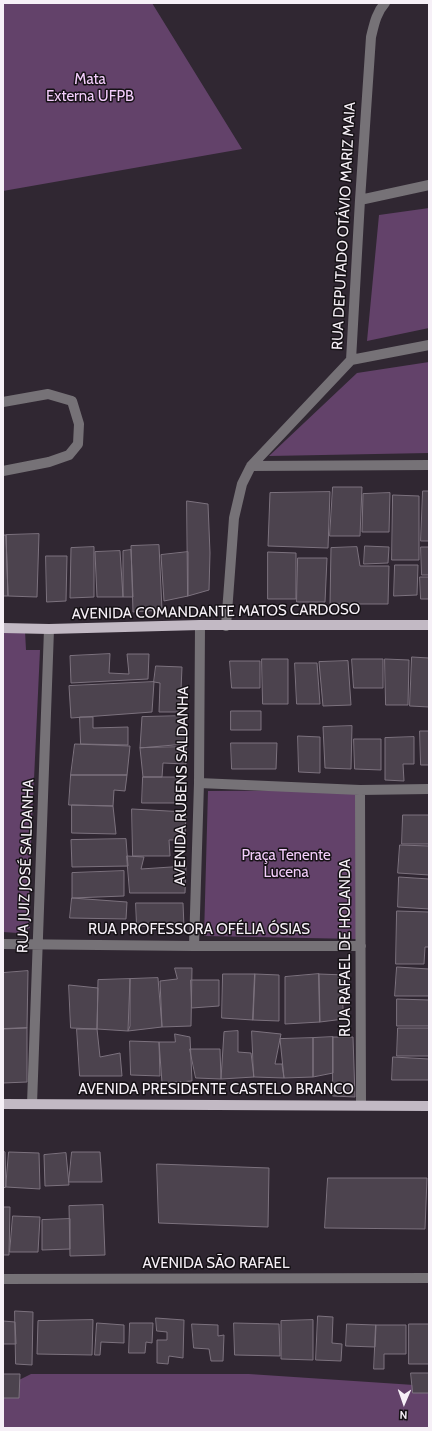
<!DOCTYPE html>
<meta charset="utf-8">
<style>
body{margin:0}
#map{position:relative;width:432px;height:1431px;overflow:hidden;background:#302732;font-family:Cabin,sans-serif}
canvas{display:block}
.frame{position:absolute;inset:0;border:4px solid #f6f0f7;pointer-events:none}
.north{position:absolute;left:384px;top:1383px;width:40px;height:40px;-webkit-text-stroke:3px #161216;paint-order:stroke;rotate:182deg;font-size:11px;font-weight:700;line-height:16px;text-align:center;color:#f6f0f7}
.north::after{content:'';display:block;margin:auto;width:14px;height:18px;background:#f6f0f7;clip-path:polygon(50% 0,100% 100%,50% 72%,0 100%)}
</style>
<div id="map">
<canvas width="432" height="1431"></canvas>
<div class="frame"></div>
<div class="north">N</div>
</div>
<script>
const c = document.querySelector('canvas').getContext('2d');
c.lineJoin = 'round';
function fillPath(path, color) { c.fillStyle = color; c.fill(path, 'evenodd'); }
function strokePath(path, color, width, dash) { c.strokeStyle = color; c.lineWidth = width; c.lineCap = dash ? 'butt' : 'round'; c.setLineDash(dash || []); c.stroke(path); }
function label(font, color, halo, rows, align = 'center') {
  c.font = font + ' Cabin,sans-serif'; c.lineWidth = 3; c.setLineDash([]); c.textBaseline = 'middle'; c.strokeStyle = halo; c.fillStyle = color; for (const [text, x, y, turn = 0] of rows) {
    c.save(); c.translate(x, y); c.rotate((+turn || 0) * Math.PI / 180); c.textAlign = isNaN(turn) ? turn : align; if (halo) c.strokeText(text, 0, 0); c.fillText(text, 0, 0); c.restore();
  }
}
const green = new Path2D(`
 M3,3H152L242,149L3,191Z
 M429,208V328L367,341L379,215Z
 M429,362V453L269,456L357,373Z
 M3,631H25L26,650H40L29,887L30,928L18,933L3,932Z
 M360,790L356,939L204,936L208,791Z
 M31,1374H249L429,1386V1428H3V1388Z`);
const building = new Path2D(`
 M333,487H362L360,536H330Z
 M423,491H429V541H421Z
 M330,492L328,548L268,546L270,493Z
 M390,493L389,532H362L363,494Z
 M393,495L419,496V560H392Z
 M187,501L208,504L210,553L209,590L188,596Z
 M39,534L37,597L8,596L6,535Z
 M3,535H6L8,596H3Z
 M159,545L162,610L133,612L131,546Z
 M365,546L389,547L388,563L364,564Z
 M94,547V597L70,598L71,548Z
 M357,547L360,566H389L388,604H330L331,548Z
 M421,547H429V575H422Z
 M131,550L133,597H123V551Z
 M120,551L123,597H97L95,552Z
 M188,552V596L164,601L161,555Z
 M268,552L296,553V599H268Z
 M46,556H67L66,601L47,602Z
 M298,558H327L325,602H297Z
 M395,565H418L417,595L394,596Z
 M420,577H429V599H421Z
 M110,654L109,673L129,674L127,654H149L148,679L71,683L70,656Z
 M412,657L429,658V707L410,706Z
 M262,659H288V704H263Z
 M352,659H383V688H354Z
 M385,659L409,660L408,705H386Z
 M230,661H260V688H232Z
 M348,661L351,705L323,706L319,662Z
 M295,663H317L320,704H297Z
 M156,666L182,667L180,712H159L160,683L154,682Z
 M154,682L152,712L71,718L69,686Z
 M231,711H261V730H231Z
 M185,716V744L140,748L142,717Z
 M80,717H93V728L128,727V745L81,744Z
 M352,726L351,769L325,768L323,727Z
 M420,731H429V765H421Z
 M298,736L320,737V773L299,772Z
 M414,737V764H403L404,781L385,780V738Z
 M354,739H381V770L355,769Z
 M231,743H277L276,769H232Z
 M75,744L130,746L127,775H71Z
 M186,747V764L163,763L162,777H143L140,748Z
 M71,775H127L125,791L114,790L113,806L69,805Z
 M143,777H178V803H142Z
 M72,805L113,806L116,834L72,833Z
 M132,809L186,812L185,840H169L170,856H133Z
 M403,815H429V844H402Z
 M126,839L128,866L72,867L71,840Z
 M400,845L429,846V875L398,873Z
 M127,856L144,857L141,869L186,866L185,893H130Z
 M124,871V896L72,898V873Z
 M399,877L429,879V909L398,907Z
 M72,898L127,902L126,919L70,918Z
 M136,903H183L184,927L137,926Z
 M397,911L429,912V947H425L424,964H396Z
 M397,967L429,969V996H395Z
 M175,968H192L191,1026L162,1027L160,981L177,979Z
 M28,971L27,1028L3,1029V973Z
 M223,974H255L253,1020L222,1018Z
 M255,974L279,975V1021L253,1020Z
 M319,974L345,975L342,996L344,1019L320,1022Z
 M319,974L320,1022L285,1024V977Z
 M158,978L162,1027L128,1031L130,1026V979Z
 M130,979L128,1031L97,1029L98,980Z
 M191,980H219V1006L192,1008Z
 M69,985L98,988L97,1029L71,1028Z
 M397,999L429,1000V1026H397Z
 M27,1028V1082L3,1083V1029Z
 M398,1028H429V1056H397Z
 M77,1029H97L100,1057L120,1053L122,1076H80Z
 M238,1031V1052L251,1053L254,1077L221,1079L224,1032Z
 M252,1031L281,1034L275,1064H282L284,1078L254,1077Z
 M175,1034L190,1037L192,1081L162,1083L159,1042H175Z
 M333,1037H353L355,1097L333,1096Z
 M333,1037V1073L313,1077V1038Z
 M313,1038V1077L284,1078L280,1039Z
 M130,1041L159,1042L160,1076L131,1075Z
 M190,1049H220L221,1079L196,1078Z
 M393,1057L429,1059V1080H392Z
 M3,1151L5,1152L6,1187L3,1188Z
 M9,1152L39,1153L40,1189L6,1187Z
 M72,1152H100L102,1182H69Z
 M66,1153L69,1185L45,1186L44,1155Z
 M157,1164L269,1168L268,1227L159,1223Z
 M328,1178H427L425,1229L325,1228Z
 M103,1205L105,1255L70,1256L69,1206Z
 M3,1207H10L9,1255H3Z
 M13,1216L40,1217L38,1252H10Z
 M70,1219V1249L42,1250V1220Z
 M15,1311L33,1312L32,1365L16,1364Z
 M318,1316L333,1317L332,1343L342,1344L341,1361L316,1360Z
 M156,1318L184,1320L183,1358L169,1356L168,1364L157,1363V1340H167V1332L157,1331Z
 M93,1320L92,1355L37,1354L38,1321Z
 M313,1320V1360L281,1359V1321Z
 M3,1321L15,1322L16,1344H3Z
 M97,1323L124,1325V1343L101,1342L100,1355H95Z
 M130,1323H153L152,1343L146,1342L145,1353H129Z
 M234,1323L279,1324L280,1356L235,1355Z
 M192,1324L218,1325V1336L224,1335L223,1361H211L209,1349L194,1348Z
 M347,1324L376,1325L375,1347L346,1346Z
 M409,1324H429V1364H409Z
 M376,1325H406V1354H384V1369H374Z
 M411,1373H429V1393H413Z
 M3,1374H20L19,1398H3Z`);
const minor = new Path2D(`
 M360,200L429,185
 M351,360L429,345
 M3,402L48,394L72,401L79,424L78,444L69,455L49,462L3,471
 M251,466L429,465
 M226,626L234,518L242,484L251,466L351,360L360,200L371,37C374,25 376,13 385,3
 M199,783L360,790L429,789
 M360,790L361,1105
 M3,944L194,946H361
 M194,946L199,783L200,625
 M32,1104L49,629
 M3,1279L429,1278`);
const major = new Path2D(`
 M3,628L49,629L200,625H429
 M3,1104L429,1106`);
const parkNames = [
 ["Mata",90,80],
 ["Externa UFPB",90,97],
 ["Praça Tenente",286,856],
 ["Lucena",286,873]
];
const streetNames = [
 ["RUA DEPUTADO OTÁVIO MARIZ MAIA",344,226,-87],
 ["AVENIDA COMANDANTE MATOS CARDOSO",216,612,-1],
 ["AVENIDA RUBENS SALDANHA",182,786,-89],
 ["RUA JUIZ JOSÉ SALDANHA",26,866,-88],
 ["RUA PROFESSORA OFÉLIA ÓSIAS",199,930],
 ["RUA RAFAEL DE HOLANDA",346,948,-90],
 ["AVENIDA PRESIDENTE CASTELO BRANCO",216,1090],
 ["AVENIDA SÃO RAFAEL",216,1264]
];
fillPath(green, '#63426a');
fillPath(building, '#4c434e');
strokePath(building, '#7c727e', 1);
strokePath(minor, '#767277', 10);
strokePath(major, '#c2b9c4', 10);
label('15px', '#f4cefc', '#161216', parkNames);
label('15px', '#f6f0f7', '#161216', streetNames);
</script>
